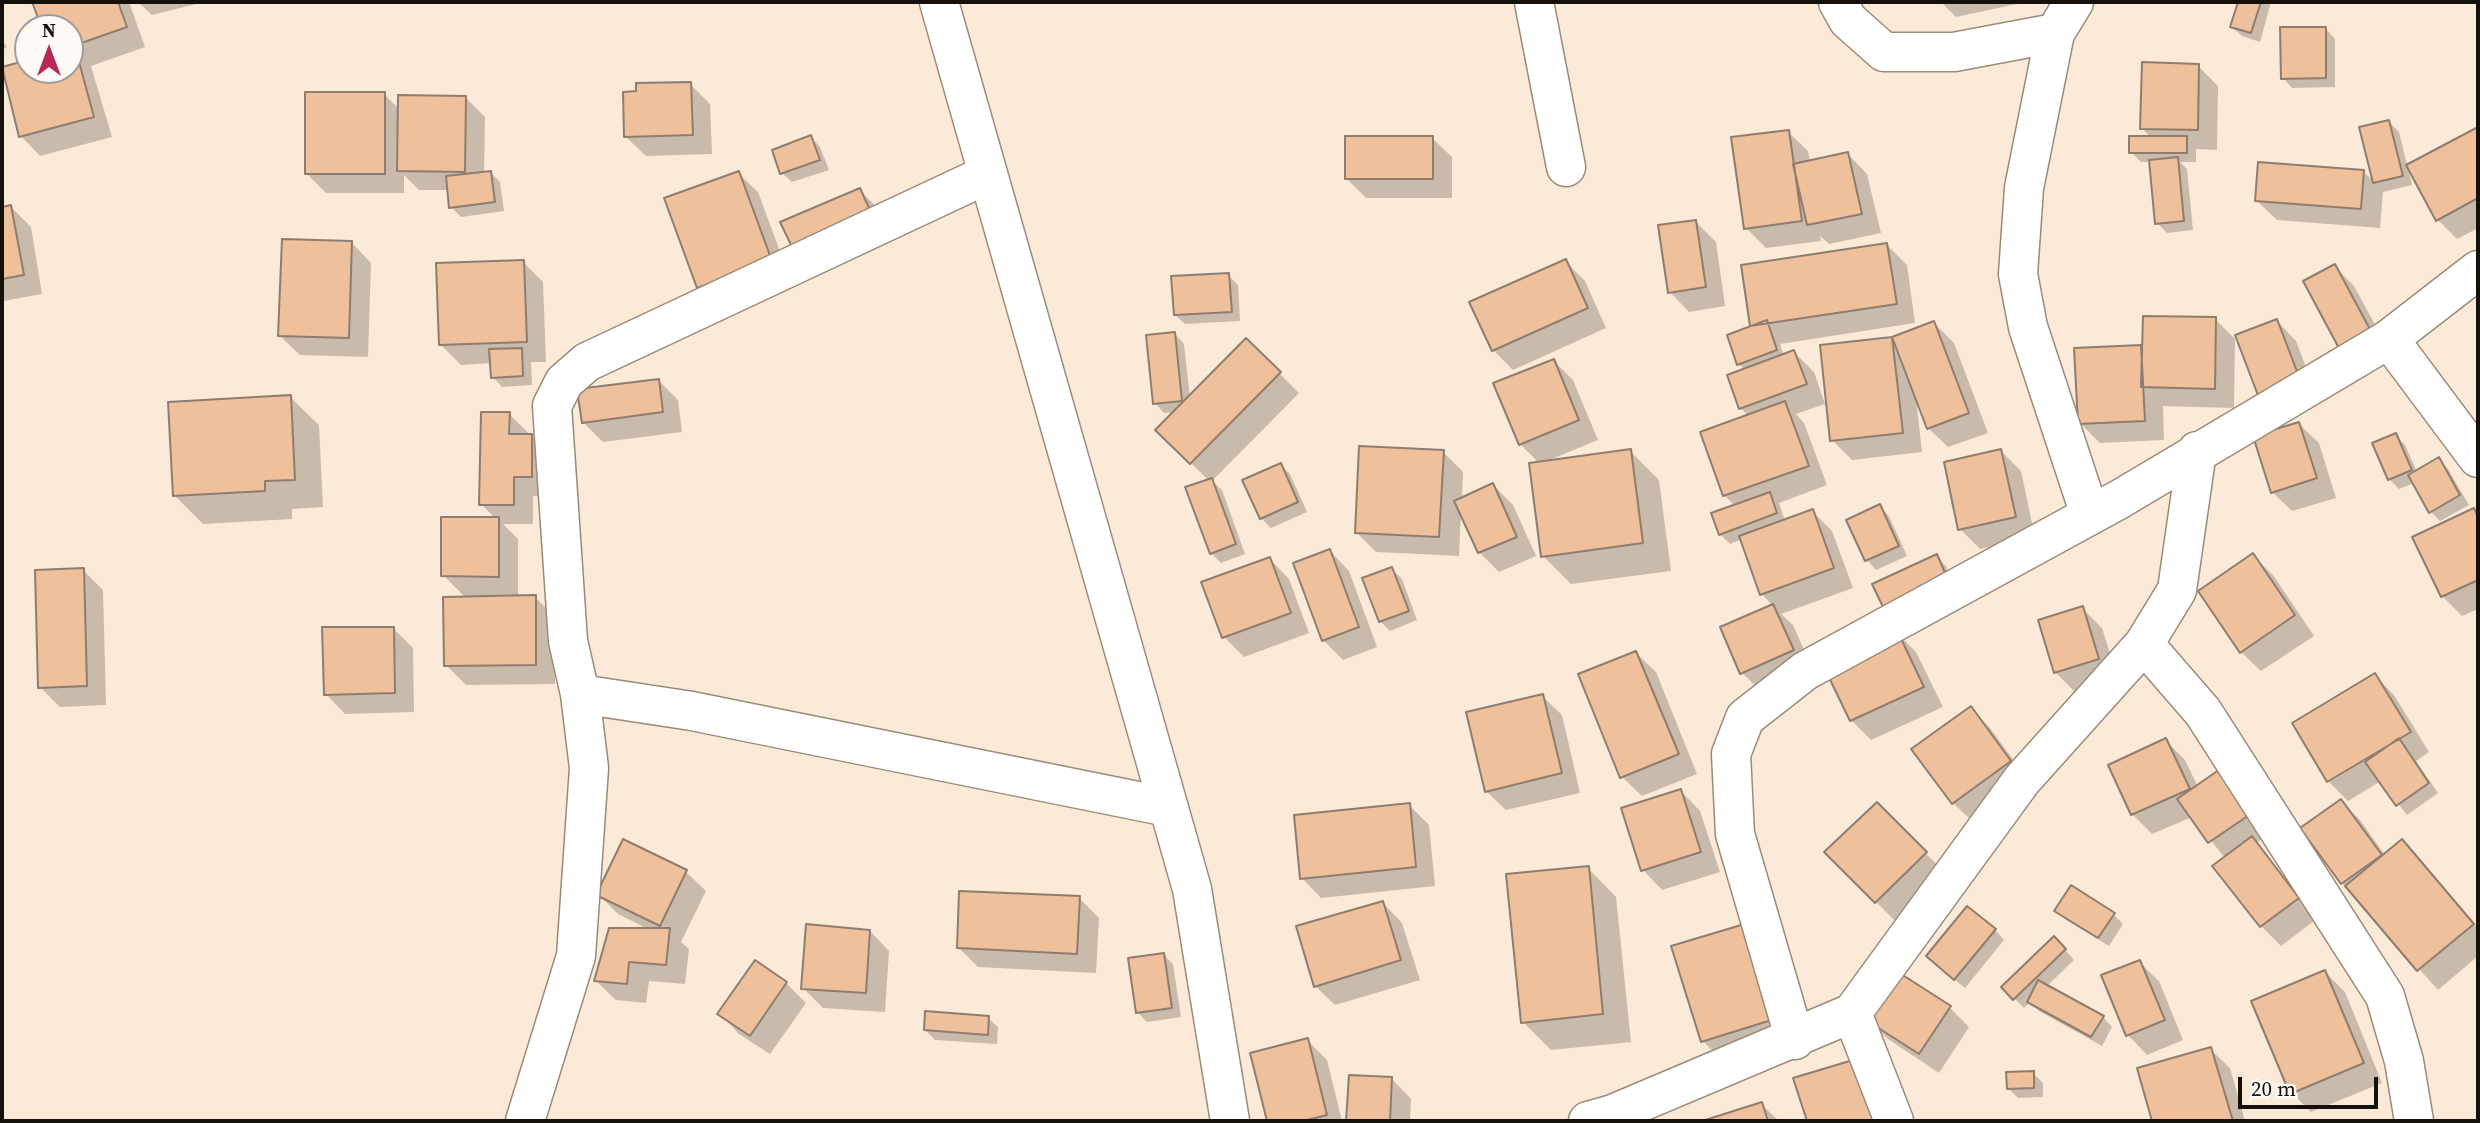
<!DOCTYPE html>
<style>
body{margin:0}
#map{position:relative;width:2480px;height:1123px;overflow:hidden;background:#fbead7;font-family:"Source Serif 4",serif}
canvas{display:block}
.frame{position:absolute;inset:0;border:4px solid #16100a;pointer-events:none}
.north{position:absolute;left:14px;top:14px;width:70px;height:70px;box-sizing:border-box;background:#fdfaf6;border:2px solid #a19c98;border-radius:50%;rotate:0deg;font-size:19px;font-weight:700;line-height:28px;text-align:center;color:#16100a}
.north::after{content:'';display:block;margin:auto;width:24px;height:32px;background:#b82853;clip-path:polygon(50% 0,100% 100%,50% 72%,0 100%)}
.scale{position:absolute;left:2238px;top:1077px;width:140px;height:32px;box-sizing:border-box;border:4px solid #16100a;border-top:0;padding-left:9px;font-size:21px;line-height:24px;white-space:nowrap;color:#16100a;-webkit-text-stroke:5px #fdfaf6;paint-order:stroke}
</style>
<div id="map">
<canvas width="2480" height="1123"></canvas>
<div class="frame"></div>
<div class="north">N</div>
<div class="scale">20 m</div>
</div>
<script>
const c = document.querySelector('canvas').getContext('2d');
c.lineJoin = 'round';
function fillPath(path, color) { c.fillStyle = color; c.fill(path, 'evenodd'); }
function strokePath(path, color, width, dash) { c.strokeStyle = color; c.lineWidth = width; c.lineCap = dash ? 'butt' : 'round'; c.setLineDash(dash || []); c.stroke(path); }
const shadow = new Path2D(`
 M34,2H129L145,47L91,66L112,137L40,156L21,136L28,62V70H70V28H43Z
 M138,2H204L152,15Z
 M1941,2H2026L1956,17Z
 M2240,2H2271L2260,42L2242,36L2232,27Z
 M2326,29L2335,39V87L2292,88L2283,78Z
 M2,40L7,47L2,50Z
 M2198,66L2218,86L2217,150L2196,149V162H2180L2187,169L2193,230L2167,233L2157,223L2151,162H2141L2131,152L2151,138L2142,128Z
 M690,84L710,104L712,154L646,156L626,137L638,93Z
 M384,94L399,109L466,98L485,117L484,173L490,172L500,182L504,211L461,217L451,207L449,190H419L404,175V193H326L306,173Z
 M2389,122L2399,132L2412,185L2383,192L2380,228L2277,220L2257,201L2363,171L2375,183L2361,129Z
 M2478,129V228L2457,239L2438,220L2409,166Z
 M1788,132L1808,151L1810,163L1848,154L1867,174L1881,233L1829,244L1820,236L1821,241L1766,248L1746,228Z
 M811,137L820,147L829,170L792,182L782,173Z
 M1432,138L1452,157V198H1366L1346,178Z
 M738,173L758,192L791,281L719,307L699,287L666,199Z
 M859,190L879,209L796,250Z
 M11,207L31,227L42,294L3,301L2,209Z
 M1696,222L1716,242L1725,306L1689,312L1670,292Z
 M352,243L371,263L368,357L300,355L280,336Z
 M1887,245L1907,265L1915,323L1780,344L1784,356L1794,352L1814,372L1825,404L1796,414L1804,423L1827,485L1779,503L1785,521L1812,511L1832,531L1853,588L1781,614L1793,625L1813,670L1762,692L1742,673L1773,606L1762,594L1742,539L1730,544L1720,534L1735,506L1725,496L1702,433L1749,416L1740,408L1745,370L1739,364L1755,329Z
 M1565,261L1585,281L1606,328L1513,370L1493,350Z
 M523,262L543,282L546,362H531L532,385L502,387L493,377L492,363L461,365L441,345Z
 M2334,266L2354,286L2392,356L2362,371Z
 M1228,275L1238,285L1240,321L1185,324L1175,315Z
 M2215,319L2235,339L2234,408L2163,406L2164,440L2100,443L2080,423L2076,349L2144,346Z
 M2277,321L2296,341L2319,402L2280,417Z
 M1934,323L1954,343L1988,433L1948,447L1928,428L1916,398L1922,452L1852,460L1832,440L1822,346L1892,339Z
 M1175,334L1184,344L1190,398L1246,340L1299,393L1212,481L1222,490L1245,554L1221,563L1211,553L1209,481L1158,430L1176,412L1164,413L1155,403Z
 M1554,361L1573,380L1598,440L1547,461L1630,451L1659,480L1671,571L1571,584L1543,556L1539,463L1520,444Z
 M658,380L678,400L682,432L603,442L583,422Z
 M290,397L319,425L323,507L292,509V519L203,524L175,496Z
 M509,414L552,456L551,496H533V524H503L518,539V597H535L555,617V684L466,685L446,665L466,598L443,575L496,519L481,504Z
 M2299,424L2319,443L2336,498L2292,511L2272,492Z
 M2395,435L2405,445L2417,472L2438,459L2448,469L2469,505L2440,521L2431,512L2414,483L2399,489L2389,479Z
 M2001,451L2021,471L2035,537L1980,549L1960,529Z
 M1443,452L1463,472L1462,500L1493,485L1513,505L1536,556L1499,572L1479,552L1461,512L1459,556L1376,552L1356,532Z
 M1280,465L1290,474L1307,512L1271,528L1261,518Z
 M1879,506L1889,516L1907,556L1876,570L1867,560Z
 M2474,510L2478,515V609L2462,616L2442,596L2415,537Z
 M1330,551L1349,571L1377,647L1343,660L1323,640Z
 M1936,556L1946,566L1957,590L1895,618Z
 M2253,556L2273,575L2314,636L2261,671L2241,652Z
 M1270,559L1289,579L1309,633L1244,657L1224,637Z
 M1392,569L1402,579L1417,620L1390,631L1380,621Z
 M83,570L103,590L106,705L60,707L40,687Z
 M2082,608L2102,628L2118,679L2075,692L2055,672Z
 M393,628L413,648L414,712L345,714L326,694Z
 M1896,632L1916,652L1943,707L1871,740L1851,720Z
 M1636,653L1656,672L1697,774L1642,796L1622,777Z
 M2374,675L2394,695L2429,752L2416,761L2438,793L2407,815L2381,781L2348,801L2328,781L2294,724Z
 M1542,696L1562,715L1580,793L1506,810L1486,791Z
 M1970,708L1990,728L2029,781L1973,822L1953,803Z
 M2166,741L2185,760L2198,787L2276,829L2256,843L2318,918L2281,946L2261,926L2215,866L2225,858L2192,817L2152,834L2132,814Z
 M1681,791L1700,811L1720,872L1662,890L1643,870Z
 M2341,801L2360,820L2385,855L2402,841L2478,928V956L2438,990L2342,883Z
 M1877,804L1945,873L1896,922L1827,852Z
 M1409,805L1429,825L1435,886L1321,898L1302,878Z
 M1588,868L1616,897L1631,1042L1551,1050L1523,1022Z
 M686,872L706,891L681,942L689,949L685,984L649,981L646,1003L616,1000L596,981L650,930L618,914L598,894Z
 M1079,898L1099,918L1096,973L978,967L958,947Z
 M1383,903L1402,923L1420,980L1335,1005L1315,986Z
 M2057,911L2113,914L2123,924L2109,946L2066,920Z
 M1995,930L2004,940L1965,988L1938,966Z
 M870,931L889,951L885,1012L823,1008L803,988Z
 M2054,938L2074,960L2046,987L2103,1017L2112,1027L2102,1046L2039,1011L2030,1002L2024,1008L2003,987Z
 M1673,948L1797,1038L1722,1061L1703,1041Z
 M1163,954L1173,964L1181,1017L1147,1022L1138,1013Z
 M2139,962L2159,981L2183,1040L2147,1055L2128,1035Z
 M755,963L786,983L806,1003L770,1054L739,1034L720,1014Z
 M2325,972L2345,992L2382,1083L2311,1112L2292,1093Z
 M1949,1007L1969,1027L1939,1073L1888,1039L1868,1019Z
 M988,1018L998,1027L997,1044L935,1040L925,1030Z
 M1307,1040L1327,1060L1342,1121H1269L1252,1054Z
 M2210,1049L2230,1068L2245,1121H2154L2139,1069Z
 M2033,1073L2043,1083V1097L2018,1098L2008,1088Z
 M1350,1077L1392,1079L1411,1099L1410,1121H1348Z
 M1761,1104L1779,1121H1708Z`);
const building = new Path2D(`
 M32,2H118L127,27L70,47V28H42Z
 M2238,2H2261L2251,33L2230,27Z
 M2280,27H2326V78L2281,79Z
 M75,47L94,117L19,137L2,67L28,60V70H70V49Z
 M2142,62L2199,64L2198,130L2140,129Z
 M691,82L693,135L624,137L623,92L636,91V83Z
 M305,92H385V174H305Z
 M398,95L466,96L465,172L397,171Z
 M2389,120L2403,176L2373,183L2359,127Z
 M2478,127V198L2436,221L2406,165Z
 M1789,130L1802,221L1744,229L1731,137Z
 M811,135L820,160L780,174L772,150Z
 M1345,136H1433V179H1345Z
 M2129,136H2187V153H2129Z
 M1848,152L1862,214L1807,225L1793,164Z
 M2178,157L2184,221L2155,224L2149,160Z
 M2258,162L2364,170L2361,209L2255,201Z
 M491,171L495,202L449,208L446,176Z
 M739,171L772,261L697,288L664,198Z
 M860,188L873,217L794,251L780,222Z
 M11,205L24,275L2,279V207Z
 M1696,220L1706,287L1668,293L1658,225Z
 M282,239L352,241L349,338L278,336Z
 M1887,243L1897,304L1750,326L1741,265Z
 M1566,259L1588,308L1492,351L1469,302Z
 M524,260L527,342L439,345L436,263Z
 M2335,264L2373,335L2341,352L2303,281Z
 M1229,273L1232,312L1174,315L1171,276Z
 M2143,316L2216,317L2215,389L2141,387Z
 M2277,319L2301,382L2259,398L2235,335Z
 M1767,320L1777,350L1737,365L1727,335Z
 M1934,321L1969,413L1927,429L1892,337Z
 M1175,332L1182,401L1153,404L1146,335Z
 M1892,337L1903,433L1830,441L1820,345Z
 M1246,338L1281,372L1190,464L1155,430Z
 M2141,345L2145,421L2078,424L2074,348Z
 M522,348L523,376L491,378L489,349Z
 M1794,350L1807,384L1739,409L1727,375Z
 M1554,359L1579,420L1519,445L1493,383Z
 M659,379L663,412L582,423L577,389Z
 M291,395L295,480L265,481V491L173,496L168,402Z
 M1785,401L1809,466L1723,496L1700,432Z
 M481,412H510L509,434H532V477H514V505H479Z
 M2299,422L2317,478L2271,493L2253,436Z
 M2396,433L2412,470L2388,480L2372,443Z
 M1359,446L1444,450L1439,537L1355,533Z
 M1631,449L1643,543L1541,557L1529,463Z
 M2001,449L2016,517L1958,530L1944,462Z
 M2439,457L2460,495L2429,513L2408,475Z
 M1281,463L1298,502L1260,519L1242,480Z
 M1212,478L1236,544L1210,554L1185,487Z
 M1493,483L1517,537L1478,553L1454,501Z
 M1770,492L1777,513L1719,535L1711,513Z
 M1880,504L1899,546L1865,561L1846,520Z
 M2474,508L2478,517V580L2441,597L2412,537Z
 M1813,509L1834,568L1760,595L1739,536Z
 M441,517H499V577L441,576Z
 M1330,549L1359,627L1322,641L1293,563Z
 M2253,553L2295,615L2240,653L2198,591Z
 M1937,554L1948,580L1884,609L1872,584Z
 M1270,557L1291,613L1222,638L1201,582Z
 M1392,567L1409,611L1379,622L1362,578Z
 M84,568L87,686L38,688L35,570Z
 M536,595V665L444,666L443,597Z
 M1773,604L1794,650L1740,674L1720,627Z
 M2083,606L2099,659L2054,673L2038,620Z
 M322,627H394L395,693L324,695Z
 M1897,630L1924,687L1850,721L1823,665Z
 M1636,651L1679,754L1620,778L1578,674Z
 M2375,673L2411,732L2327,782L2292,723Z
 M1543,694L1562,773L1485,792L1466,712Z
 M1971,706L2011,761L1952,804L1911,749Z
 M2166,738L2190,789L2131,815L2108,765Z
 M2399,738L2429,783L2396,806L2365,762Z
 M2226,765L2258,809L2208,843L2177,799Z
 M1681,789L1701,852L1641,871L1621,808Z
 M2341,799L2382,855L2341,884L2300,828Z
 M1877,802L1927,852L1875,903L1824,852Z
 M1410,803L1416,867L1300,879L1294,815Z
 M2252,836L2299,898L2260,927L2212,866Z
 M623,839L687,870L660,926L596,895Z
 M2402,839L2474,924L2417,971L2345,886Z
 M1589,866L1603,1014L1521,1023L1506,874Z
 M2071,885L2115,913L2098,938L2054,911Z
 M959,891L1080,896L1077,954L957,948Z
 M1383,901L1401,960L1314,987L1296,926Z
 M1967,906L1996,929L1954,980L1926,956Z
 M1748,923L1778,1018L1701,1042L1671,946Z
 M806,924L870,930L866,993L801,989Z
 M609,928H670L666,965L629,962L627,984L594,981Z
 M2054,936L2066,949L2013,1000L2001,987Z
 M1164,953L1172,1008L1136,1013L1128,958Z
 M755,960L787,982L750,1036L717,1014Z
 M2140,960L2165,1020L2126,1036L2101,975Z
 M2325,970L2364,1063L2290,1094L2251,1001Z
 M1898,972L1951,1006L1919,1054L1866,1020Z
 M2038,980L2104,1016L2091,1037L2027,1002Z
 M925,1011L989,1016L988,1035L924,1030Z
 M1308,1038L1327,1115L1303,1121H1267L1250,1053Z
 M2211,1047L2233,1121H2152L2137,1068Z
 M1863,1057L1884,1121H1807L1793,1078Z
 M2034,1071V1088L2007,1089L2006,1072Z
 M1349,1075L1392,1077L1390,1121H1346Z
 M1762,1102L1768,1121H1702Z`);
const minor = new Path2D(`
 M939,2L1192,889L1230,1121
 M1534,2L1566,167
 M1838,2L1848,20L1884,52H1954L2055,33
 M2074,2L2055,33L2024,188L2018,274L2028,327L2090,515
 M2389,339L2478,458
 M2144,644L2203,712L2385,996L2404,1061L2414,1121
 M580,694L692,711L1168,807
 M1852,1013L1894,1121
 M1795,1040L1735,834L1731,754L1745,718L1805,671L2120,499L2389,339L2478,270
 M525,1121L576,956L589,768L580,694L568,641L552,406L564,382L587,362L988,174
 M1588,1121L1613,1114L1852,1013L2022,780L2144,644L2177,590L2197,451`);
fillPath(shadow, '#0003');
fillPath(building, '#eec09c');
strokePath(building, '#8f7c6e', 2);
strokePath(minor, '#9a8b79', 41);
strokePath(minor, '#fff', 38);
</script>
